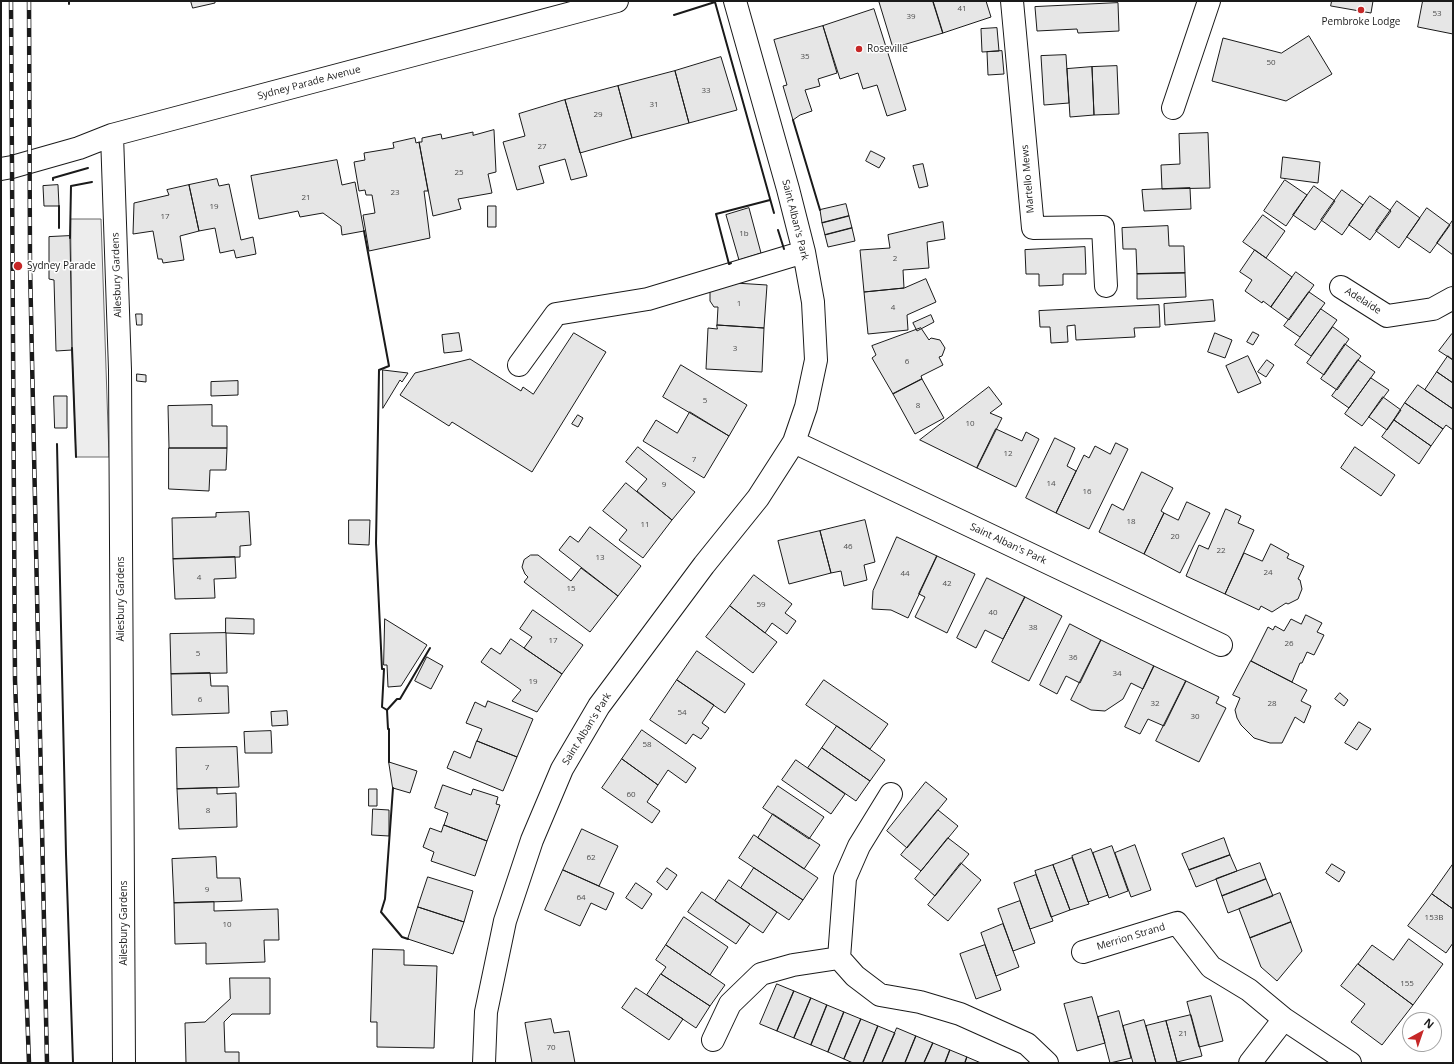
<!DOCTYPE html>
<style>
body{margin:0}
#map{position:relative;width:1454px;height:1064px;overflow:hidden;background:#fff;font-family:"Open Sans",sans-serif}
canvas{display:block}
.frame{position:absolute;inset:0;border:2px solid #1a1a1a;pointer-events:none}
.north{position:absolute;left:1402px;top:1012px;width:40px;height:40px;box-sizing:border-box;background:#fff;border:1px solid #a3a3a3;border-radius:50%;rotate:40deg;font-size:11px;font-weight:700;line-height:16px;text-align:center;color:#1a1a1a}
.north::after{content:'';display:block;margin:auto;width:14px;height:18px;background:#c62828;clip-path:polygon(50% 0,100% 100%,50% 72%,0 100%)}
</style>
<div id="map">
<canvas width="1454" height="1064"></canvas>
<div class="frame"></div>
<div class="north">N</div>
</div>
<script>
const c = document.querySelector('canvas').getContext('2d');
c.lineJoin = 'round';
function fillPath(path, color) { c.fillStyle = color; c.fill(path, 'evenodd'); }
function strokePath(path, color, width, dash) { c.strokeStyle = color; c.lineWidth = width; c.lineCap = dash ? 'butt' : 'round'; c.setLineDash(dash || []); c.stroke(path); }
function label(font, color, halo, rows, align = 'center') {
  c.font = font + ' "Open Sans",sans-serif'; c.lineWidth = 3; c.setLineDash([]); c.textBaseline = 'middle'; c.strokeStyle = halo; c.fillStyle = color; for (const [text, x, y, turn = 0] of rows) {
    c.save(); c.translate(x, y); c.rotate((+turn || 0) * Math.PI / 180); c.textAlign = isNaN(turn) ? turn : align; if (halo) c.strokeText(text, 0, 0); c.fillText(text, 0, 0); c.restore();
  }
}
const green = new Path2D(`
 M71,219H101L109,457H76L72,350Z`);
const building = new Path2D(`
 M191,1H215V3L193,8Z
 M883,1H933L943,33L893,48L879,2Z
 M933,1H986L991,17L943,33Z
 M1332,1H1373L1371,13L1331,6Z
 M1423,1H1453V34L1418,27Z
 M1118,3L1119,31L1078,33L1077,29L1037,31L1035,7Z
 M874,9L906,110L887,116L877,85L863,89L858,73L840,79L823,26Z
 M823,26L837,73L818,79L820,86L805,90L812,111L800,115L793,120L783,86L787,85L774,40Z
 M997,28L999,51L982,52L981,29Z
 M1309,36L1332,74L1286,101L1212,81L1223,38L1281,53Z
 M1002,51L1004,74L988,75L987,52Z
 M1066,55L1069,103L1044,105L1041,56Z
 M721,57L737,110L689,123L675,71Z
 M1117,66L1119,114L1094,115L1092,67Z
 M1092,67L1094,115L1070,117L1067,69Z
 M675,71L689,123L632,138L618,86Z
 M618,86L632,138L580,153L565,100Z
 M565,100L587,176L571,180L565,159L539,166L544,183L517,190L503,142L525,136L519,114Z
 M494,130L496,172L488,174L492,193L458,199L461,209L433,216L419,142H422V138L441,134L442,139L473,132V135Z
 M1208,133L1210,188L1162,189L1161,165L1180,164L1179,134Z
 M415,138L416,143L419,142L428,191H424L430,238L369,251L363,215L375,213L372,195H366L365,190L359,191L354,162L365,160L364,153L394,148L393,143Z
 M871,151L885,158L879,168L866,161Z
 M1283,157L1320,162L1318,183L1281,178Z
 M337,160L342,185L355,182L364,231L342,235L341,226L323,213L300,217L298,211L259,219L251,176Z
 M923,164L928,186L919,188L913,166Z
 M217,179L219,186L229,184L241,240L253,237L256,254L236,258L234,250L220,253L215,228L199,231L189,185Z
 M1285,180L1307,195L1286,226L1264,211Z
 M58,185L59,206H44L43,186Z
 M189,185L199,231L180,236L184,260L163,263L162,259H158L153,231L133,234L134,203L169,195L167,190Z
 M1314,186L1335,201L1315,230L1293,215Z
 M1190,188L1191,209L1144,211L1142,190Z
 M1342,190L1363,205L1342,235L1321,220Z
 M1370,196L1391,211L1370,240L1349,225Z
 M1397,201L1420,218L1399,248L1376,231Z
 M846,204L849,216L822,223L820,210Z
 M488,206H496V227H488Z
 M749,208L761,253L739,260L726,215Z
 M1427,208L1450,225L1430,253L1407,237Z
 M1263,215L1285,231L1266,258L1243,242Z
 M849,216L852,228L825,235L822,223Z
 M1453,220V255L1437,243Z
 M943,222L945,239L927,242L929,268L903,270L904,288L864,292L860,250L890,248L888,235Z
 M1168,226L1169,246H1184L1185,273L1137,274L1136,249H1123L1122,228Z
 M852,228L855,241L828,247L825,235Z
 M70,236L72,350L56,351L54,280L49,279V237Z
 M1085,247L1086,274H1063V285L1039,286V274H1026L1025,250Z
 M1255,250L1292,277L1271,307L1263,301L1262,303L1245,291L1252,280L1240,272Z
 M1296,272L1314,285L1289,320L1271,307Z
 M1185,273L1186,297L1137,299V274Z
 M926,279L936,302L907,315L908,330L868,334L864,292L904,288Z
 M719,282L767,285L764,328L717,325L718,307H714L710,301V293Z
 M1309,292L1325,303L1300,337L1284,326Z
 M1213,300L1215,321L1165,325L1164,304Z
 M1159,305L1160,327L1134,328L1135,337L1076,340L1075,325L1067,326L1068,342L1051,343L1050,327H1040L1039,311Z
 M1321,309L1337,320L1311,356L1295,345Z
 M136,314H142V325H137Z
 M931,315L934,322L917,331L913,323Z
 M717,325L764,328L762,372L706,369L708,328L717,329Z
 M1333,327L1349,339L1324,375L1307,363Z
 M921,328L929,340L931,338L940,340L945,348L942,356L939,357L943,365L921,376L922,379L893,394L872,358L876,355L872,346Z
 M1253,332L1259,335L1253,345L1247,342Z
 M459,333L462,351L444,353L442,335Z
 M574,333L606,352L532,472L452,422L449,426L400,395L415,373L470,359L521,391L523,387L533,394Z
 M1215,333L1232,340L1225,358L1208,352Z
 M1452,334L1453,335V360L1439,351Z
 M1345,344L1361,356L1337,390L1321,379Z
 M1248,356L1261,383L1238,393L1226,366Z
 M1448,356L1453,360V383L1437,372Z
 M1267,360L1274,365L1266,377L1258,372Z
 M1358,360L1375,372L1349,408L1332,396Z
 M681,365L747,405L729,436L663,397Z
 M383,370L408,373L402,382L400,380L383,408Z
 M1437,372L1453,383V409L1425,390Z
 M137,374L146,375V382L137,381Z
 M1371,378L1389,390L1362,426L1345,414Z
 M922,379L944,418L915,434L893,394Z
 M238,381V395L211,396V382Z
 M1418,385L1453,409V430L1446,425L1443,429L1405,403Z
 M989,387L1002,404L990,413L1002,418L977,468L920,440Z
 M54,396H67V428H55Z
 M1383,397L1401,410L1387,430L1369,417Z
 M1405,403L1443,429L1431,446L1394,420Z
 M212,405V426H227V448H169L168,406Z
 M690,412L729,436L704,478L643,441L656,420L677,433Z
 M578,415L583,418L578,427L572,424Z
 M1394,420L1431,446L1419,464L1382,437Z
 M996,429L1022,441L1026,432L1039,439L1016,487L977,468Z
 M1055,438L1075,448L1067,466L1076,471L1056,513L1026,498Z
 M1116,443L1128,449L1089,529L1056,513L1084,455L1089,458L1095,446L1110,454Z
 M638,447L695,492L672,520L637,491L647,479L626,462Z
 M1355,447L1395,475L1381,496L1341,468Z
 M169,448H227L226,470H210L209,491L169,489Z
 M1142,472L1173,488L1161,511L1164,513L1144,554L1099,532L1112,504L1123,510Z
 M626,483L672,520L643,558L619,540L627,530L603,511Z
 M1187,502L1210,513L1180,573L1144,554L1164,513L1178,520Z
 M1226,509L1241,516L1238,523L1254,530L1225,594L1186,576L1199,545L1208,549Z
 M249,512L251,545L240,546V557L173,559L172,518L216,517V513Z
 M349,520H370L369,545L349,544Z
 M865,520L875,562L864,565L867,580L844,586L841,571L831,573L820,531Z
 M590,527L641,566L618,596L559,550L570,536L578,542Z
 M820,531L831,573L789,584L778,541Z
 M897,537L937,556L908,618L891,610L872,609L873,591Z
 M1271,544L1289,554L1287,558L1304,566L1298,579L1300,580L1302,589L1298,599L1288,604L1286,603L1272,612L1261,606L1259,610L1225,594L1244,553L1262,561Z
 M531,555H538L571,581L581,568L618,596L590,632L524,582L528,577L525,574L522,567L524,560Z
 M937,556L975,574L947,633L915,617L925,597L919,594Z
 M235,557L236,578L214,579L215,598L175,599L173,559Z
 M754,575L792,604L785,613L796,621L787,634L772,623L765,633L730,606Z
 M987,578L1025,597L1003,639L985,630L976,648L957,638Z
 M1025,597L1062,616L1029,681L992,662Z
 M730,606L777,642L753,673L706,637Z
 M533,610L583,645L562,674L524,648L532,637L520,629Z
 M1306,615L1322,623L1317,632L1324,635L1314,655L1307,652L1302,663H1300L1292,682L1251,661L1268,627L1273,630L1275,626L1284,631L1291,619L1301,624Z
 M226,618L254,619V634L226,633Z
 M385,619L427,645L401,686L388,687L387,665H384Z
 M1070,624L1101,640L1080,683L1066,676L1057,694L1040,685Z
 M226,633L227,673L171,674L170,634Z
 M511,639L562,674L537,712L512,701L521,690L481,662L491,648L500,654Z
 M1101,640L1154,666L1143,689L1131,683L1123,699L1105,711L1091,710L1071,700Z
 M697,651L745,684L725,713L677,680Z
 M427,657L443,666L431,689L415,681Z
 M1251,661L1307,690L1301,701L1311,706L1304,723L1295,717L1282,743H1270L1254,738L1241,725L1237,718L1235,710L1240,698L1233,695Z
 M1154,666L1186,681L1164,726L1148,719L1140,734L1125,727Z
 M210,673L211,686H228L229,713L172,715L171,674Z
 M677,680L714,705L702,723L709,728L701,739L693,734L686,744L650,720Z
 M824,680L888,724L870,749L806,705Z
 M1186,681L1219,697L1216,703L1226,708L1199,762L1156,741Z
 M1340,693L1348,700L1344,706L1335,699Z
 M488,701L533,719L517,757L477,741L482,729L466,723L475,702L485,707Z
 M287,711L288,725L272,726L271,712Z
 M1359,722L1371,729L1357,750L1345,743Z
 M837,726L885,760L870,781L822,748Z
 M642,730L696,768L686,783L668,770L658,785L622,759Z
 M271,731L272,753H245L244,732Z
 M477,741L517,757L503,791L447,768L454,751L470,758Z
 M237,747L239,787L177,789L176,748Z
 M822,748L870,781L856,801L808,768Z
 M622,759L658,785L647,802L660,811L652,823L602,788Z
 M796,760L845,794L831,814L782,780Z
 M389,762L417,771L410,793L393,788Z
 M926,782L947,799L907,848L887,831Z
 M443,785L471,795L473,789L498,797L496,804L500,805L487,841L444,825L448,813L435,808Z
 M778,786L824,817L809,839L763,808Z
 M217,788V794L236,793L237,827L179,829L177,789Z
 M369,789H377V806H369Z
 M373,809L389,810V836L372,835Z
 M938,810L958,826L921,871L901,855Z
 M773,814L820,845L804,869L758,838Z
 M444,825L487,841L475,876L431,861L434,852L423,847L430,828L441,832Z
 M582,829L618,846L599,886L563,870Z
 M754,835L818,878L803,900L739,858Z
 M948,838L969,854L935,896L915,879Z
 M1224,838L1230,855L1189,870L1182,854Z
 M1135,845L1151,890L1131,897L1115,853Z
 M1112,846L1128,891L1109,898L1093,853Z
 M1091,849L1108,895L1088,902L1072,856Z
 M1230,855L1237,871L1196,887L1189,870Z
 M216,857L217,878H240L242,901L174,903L172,859Z
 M1072,858L1089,904L1070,910L1053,865Z
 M961,863L981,880L948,921L928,905Z
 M1260,863L1266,879L1222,896L1216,879Z
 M1332,864L1345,872L1339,882L1326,873Z
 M1453,864V909L1432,894Z
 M1053,865L1070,910L1051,917L1035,871Z
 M667,868L677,875L667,890L657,882Z
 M754,868L803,900L789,920L741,888Z
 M563,870L614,893L606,910L591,903L580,926L545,910Z
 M1036,875L1053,921L1030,929L1014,883Z
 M428,877L473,891L464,922L418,907Z
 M1266,879L1273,896L1228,913L1222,896Z
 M729,880L777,912L763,933L715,901Z
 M636,883L652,894L642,909L626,898Z
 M702,892L750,924L736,944L688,912Z
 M1280,893L1291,922L1250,938L1239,909Z
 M1432,894L1453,909V943L1446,953L1408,926Z
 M1020,901L1035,943L1013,951L998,909Z
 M214,902V911L278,909L279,940H264L265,962L206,964V943L175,944L174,903Z
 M418,907L464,922L453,954L408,939Z
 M684,917L728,947L710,975L666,945Z
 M1291,922L1302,951L1277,981L1261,967L1250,938Z
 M1003,924L1019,967L996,976L981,933Z
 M1409,939L1443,964L1413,1005L1358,964L1372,945L1393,960Z
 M666,945L725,985L710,1006L661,974L666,967L656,960Z
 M985,945L1001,990L976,999L960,954Z
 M373,949L404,950V965L437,966L434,1048L377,1047V1022H371Z
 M1358,964L1413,1005L1382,1045L1351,1022L1365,1004L1341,986Z
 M661,974L710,1006L696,1028L647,995Z
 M230,978H270V1014H232L224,1022L225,1052H239V1063H186L185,1023L205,1022L230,999Z
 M777,984L794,991L777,1031L760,1024Z
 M636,988L683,1019L669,1040L622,1008Z
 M794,991L811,998L794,1038L777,1031Z
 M1211,996L1223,1041L1199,1047L1187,1002Z
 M1092,997L1105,1043L1077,1051L1064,1004Z
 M811,998L827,1005L811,1045L794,1038Z
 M827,1005L844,1012L828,1052L811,1045Z
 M1119,1011L1131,1058L1110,1063L1098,1017Z
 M844,1012L861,1019L844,1059L828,1052Z
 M1191,1015L1202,1056L1177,1062L1166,1021Z
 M551,1019L554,1033L569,1031L575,1063H532L525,1023Z
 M861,1019L878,1026L863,1063H853L844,1059Z
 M1144,1020L1156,1063H1133L1123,1026Z
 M1166,1021L1177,1062V1063H1156L1146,1026Z
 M878,1026L895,1033L882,1063H863Z
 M897,1028L916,1036L905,1063H882Z
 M916,1036L933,1043L924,1063H905Z
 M933,1043L950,1050L945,1063H924Z
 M950,1050L967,1057L965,1063H945Z
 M967,1057L981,1063H965Z`);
const minor = new Path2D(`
 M1012,1L1033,228L1103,227L1106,286
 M1173,108L1209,1
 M112,135L120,370L124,1063
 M1,169L12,167L79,148L112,135L617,1
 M1341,287L1387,316L1433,309L1453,298
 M519,365L556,314L648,299L804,252
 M794,442L1221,645
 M891,794L859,846L845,878L839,958L855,976L880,995L920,1002L960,1014L1027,1044L1047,1063
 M1083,952L1177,923L1211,967L1249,990L1284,1019L1350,1063
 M713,1040L730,1004L761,974L793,965L839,958
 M484,1063L486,1012L505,921L532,840L562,769L599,706L704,565L758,498L794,442L806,407L816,360L813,302L804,252L788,189L735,1
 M1250,1063L1284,1019`);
const rail = new Path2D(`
 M11,1L15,680L29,1063
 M29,1L30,265L47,1063`);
const wall = new Path2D(`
 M69,1V4
 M674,15L715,2L774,213
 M793,120L820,210
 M53,180V178L88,168
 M59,206V228
 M778,230L784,249
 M364,231L389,366L379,370L376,543L382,669H384L382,707L387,710
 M70,238L71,186L92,182
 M731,263L729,264L716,214L770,200
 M72,348L76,457
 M57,444L66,854L73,1063
 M389,762V729H388L387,710L397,699H400L430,648
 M393,788L385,899L381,912L402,937L408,939`);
const markers = [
 [1361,10,4,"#c62828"],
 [859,49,4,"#c62828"],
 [18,266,5,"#c62828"]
];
const numberNames = [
 ["41",962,9],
 ["53",1437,14],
 ["39",911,17],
 ["35",805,57],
 ["50",1271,63],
 ["33",706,91],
 ["31",654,105],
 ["29",598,115],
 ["27",542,147],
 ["25",459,173],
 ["23",395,193],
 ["21",306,198],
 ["19",214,207],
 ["17",165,217],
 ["1b",744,234],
 ["2",895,259],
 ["1",739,304],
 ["4",893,308],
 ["3",735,349],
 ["6",907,362],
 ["5",705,401],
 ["8",918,406],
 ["10",970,424],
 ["12",1008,454],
 ["7",694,460],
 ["14",1051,484],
 ["9",664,485],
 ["16",1087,492],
 ["18",1131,522],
 ["11",645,525],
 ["20",1175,537],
 ["46",848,547],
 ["22",1221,551],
 ["13",600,558],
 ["24",1268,573],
 ["44",905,574],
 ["4",199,578],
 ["42",947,584],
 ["15",571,589],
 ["59",761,605],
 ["40",993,613],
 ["38",1033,628],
 ["17",553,641],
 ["26",1289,644],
 ["5",198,654],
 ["36",1073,658],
 ["34",1117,674],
 ["19",533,682],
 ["6",200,700],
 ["32",1155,704],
 ["28",1272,704],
 ["54",682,713],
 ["30",1195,717],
 ["58",647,745],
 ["7",207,768],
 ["60",631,795],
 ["8",208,811],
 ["62",591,858],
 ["9",207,890],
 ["64",581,898],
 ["153B",1434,918],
 ["10",227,925],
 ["155",1407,984],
 ["21",1183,1034],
 ["70",551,1048]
];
const poiNames = [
 ["Pembroke Lodge",1361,22,"center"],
 ["Roseville",867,49],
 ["Sydney Parade",27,266]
];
const streetNames = [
 ["Sydney Parade Avenue",309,83,-15],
 ["Martello Mews",1028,179,-95],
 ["Saint Alban's Park",795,220,76],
 ["Ailesbury Gardens",117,275,-92],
 ["Adelaide",1363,301,32],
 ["Saint Alban's Park",1008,544,25],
 ["Ailesbury Gardens",121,599,-90],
 ["Saint Alban's Park",587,729,-58],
 ["Ailesbury Gardens",124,923,-90],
 ["Merrion Strand",1131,937,-17]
];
fillPath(green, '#ededed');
strokePath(green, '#6a6a6a', 1);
fillPath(building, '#e6e6e6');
strokePath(building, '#1a1a1a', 1);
strokePath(minor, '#1a1a1a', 24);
strokePath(minor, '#fff', 22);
strokePath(rail, '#1a1a1a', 4.5);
strokePath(rail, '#fff', 3, [9]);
strokePath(wall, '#1a1a1a', 2);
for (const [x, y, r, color] of markers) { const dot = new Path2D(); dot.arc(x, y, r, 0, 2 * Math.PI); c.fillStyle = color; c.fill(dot); strokePath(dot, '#fff', 1.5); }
label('8px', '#4d4d4d', null, numberNames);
label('10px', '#1a1a1a', '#fff', poiNames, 'left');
label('10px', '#1a1a1a', '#fff', streetNames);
</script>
